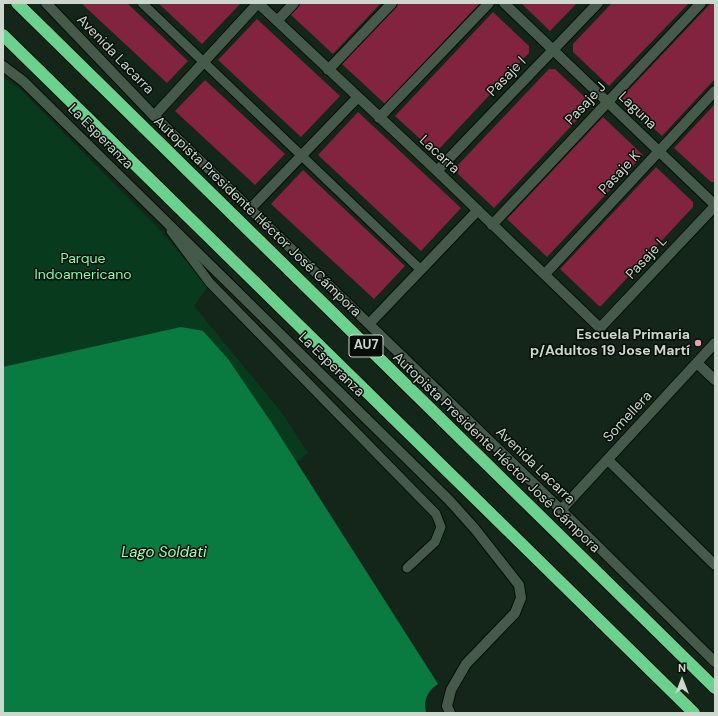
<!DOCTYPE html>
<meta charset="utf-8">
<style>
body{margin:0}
#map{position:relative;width:718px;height:716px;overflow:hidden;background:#142619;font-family:"DM Sans",sans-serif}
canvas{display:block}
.frame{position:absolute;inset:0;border:4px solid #ccd7ce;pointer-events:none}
.north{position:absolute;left:662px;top:660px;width:40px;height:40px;-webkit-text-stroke:3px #060d08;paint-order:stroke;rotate:0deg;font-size:11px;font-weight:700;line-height:16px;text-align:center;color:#ccd7ce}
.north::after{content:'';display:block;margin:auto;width:14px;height:18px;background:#ccd7ce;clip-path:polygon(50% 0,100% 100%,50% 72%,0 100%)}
</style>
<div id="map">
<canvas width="718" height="716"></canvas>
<div class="frame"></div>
<div class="north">N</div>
</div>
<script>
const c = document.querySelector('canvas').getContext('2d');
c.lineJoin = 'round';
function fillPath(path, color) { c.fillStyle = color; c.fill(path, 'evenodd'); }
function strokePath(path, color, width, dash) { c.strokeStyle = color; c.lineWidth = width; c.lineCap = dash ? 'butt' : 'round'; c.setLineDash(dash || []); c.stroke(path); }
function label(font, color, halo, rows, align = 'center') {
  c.font = font + ' "DM Sans",sans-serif'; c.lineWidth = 3; c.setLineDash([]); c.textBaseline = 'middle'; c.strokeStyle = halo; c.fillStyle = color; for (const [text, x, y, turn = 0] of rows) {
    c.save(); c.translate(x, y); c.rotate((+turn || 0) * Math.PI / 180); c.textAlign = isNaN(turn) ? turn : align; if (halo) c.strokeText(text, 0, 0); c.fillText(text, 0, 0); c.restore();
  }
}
const green = new Path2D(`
 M3,77L20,89L159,229L208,286L194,306L282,413L308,453L296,462L352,550L3,422Z`);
const water = new Path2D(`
 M181,327L203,331L228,359L273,425L438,684C427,691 423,701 426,713H3V367Z`);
const building = new Path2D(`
 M81,3H127L188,61L167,83Z
 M158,3H241L202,44Z
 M301,3H381L333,54L290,14Z
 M399,3H480L385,104L342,64Z
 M521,3H577L550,31Z
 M612,3H689L609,86L573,52V44Z
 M711,3H715V79L662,136L621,98Z
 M493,12L529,46V53L439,149H431L395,116Z
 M257,19L340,96L301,137L218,60Z
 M549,69H555L592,104L494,208L458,174L457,166Z
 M205,80L285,154L255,185L175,111Z
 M715,104V182H711L674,148Z
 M358,112L461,208L421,251L318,155Z
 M603,117L643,155L547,257L507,219Z
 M656,167L693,202V207L601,306H599L560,269Z
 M303,170L405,266L374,299L271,204Z`);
const lane = new Path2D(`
 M142,3L421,270
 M171,231L210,283L436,514L441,527L435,542L407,568`);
const street = new Path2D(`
 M46,3L154,116L561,510L715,662
 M258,3L437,171L600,328L715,206
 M504,3L715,205
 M277,21L294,3
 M3,66L23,81L449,500L475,529L519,585L521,598L515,613L466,664L451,690L447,706L450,713
 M328,70L392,3
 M154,116L258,3
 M379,118L489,3
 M437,171L598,3
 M251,208L357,98
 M492,225L701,3
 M545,274L715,91
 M369,324L478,210
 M697,363L715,380
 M608,460L715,565
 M561,510L715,343`);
const highway = new Path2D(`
 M17,3L715,688
 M3,35L694,713`);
const markers = [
 [698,343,4,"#f39aab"]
];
const shields = [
 [366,346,34]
];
const shieldNames = [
 ["AU7",366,346]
];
const streetNames = [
 ["Avenida Lacarra",115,55,46],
 ["Pasaje I",507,77,-46],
 ["Pasaje J",586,104,-47],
 ["Laguna",637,111,44],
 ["La Esperanza",100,137,45],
 ["Lacarra",439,155,43],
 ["Pasaje K",620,173,-47],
 ["Autopista Presidente Héctor José Cámpora",257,217,44],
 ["Pasaje L",647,258,-47],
 ["La Esperanza",331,365,44],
 ["Somellera",628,417,-47],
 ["Autopista Presidente Héctor José Cámpora",496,453,44],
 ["Avenida Lacarra",535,466,44]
];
const parkNames = [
 ["Parque",83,259],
 ["Indoamericano",83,275]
];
const poiNames = [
 ["Escuela Primaria",690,335],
 ["p/Adultos 19 Jose Martí",690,351]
];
const waterNames = [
 ["Lago Soldati",164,553]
];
fillPath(green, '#083b1e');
fillPath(water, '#0a7b40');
fillPath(building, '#82233f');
strokePath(lane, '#010f05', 11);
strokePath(street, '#010f05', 12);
strokePath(highway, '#010f05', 14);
strokePath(lane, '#465a4c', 9);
strokePath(street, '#465a4c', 10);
strokePath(highway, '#6ad28d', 12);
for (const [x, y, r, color] of markers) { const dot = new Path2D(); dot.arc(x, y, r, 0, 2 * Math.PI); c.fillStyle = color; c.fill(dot); strokePath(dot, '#060d08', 1.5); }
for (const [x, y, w] of shields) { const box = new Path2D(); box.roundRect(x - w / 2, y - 11, w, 22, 3); c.fillStyle = '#060d08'; c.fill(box); strokePath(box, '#ccd7ce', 1); }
label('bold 13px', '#ccd7ce', null, shieldNames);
label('14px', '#ccd7ce', '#060d08', streetNames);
label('14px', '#82fdab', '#060d08', parkNames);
label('bold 14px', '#ccd7ce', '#060d08', poiNames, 'right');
label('italic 15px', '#a0febc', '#060d08', waterNames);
</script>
